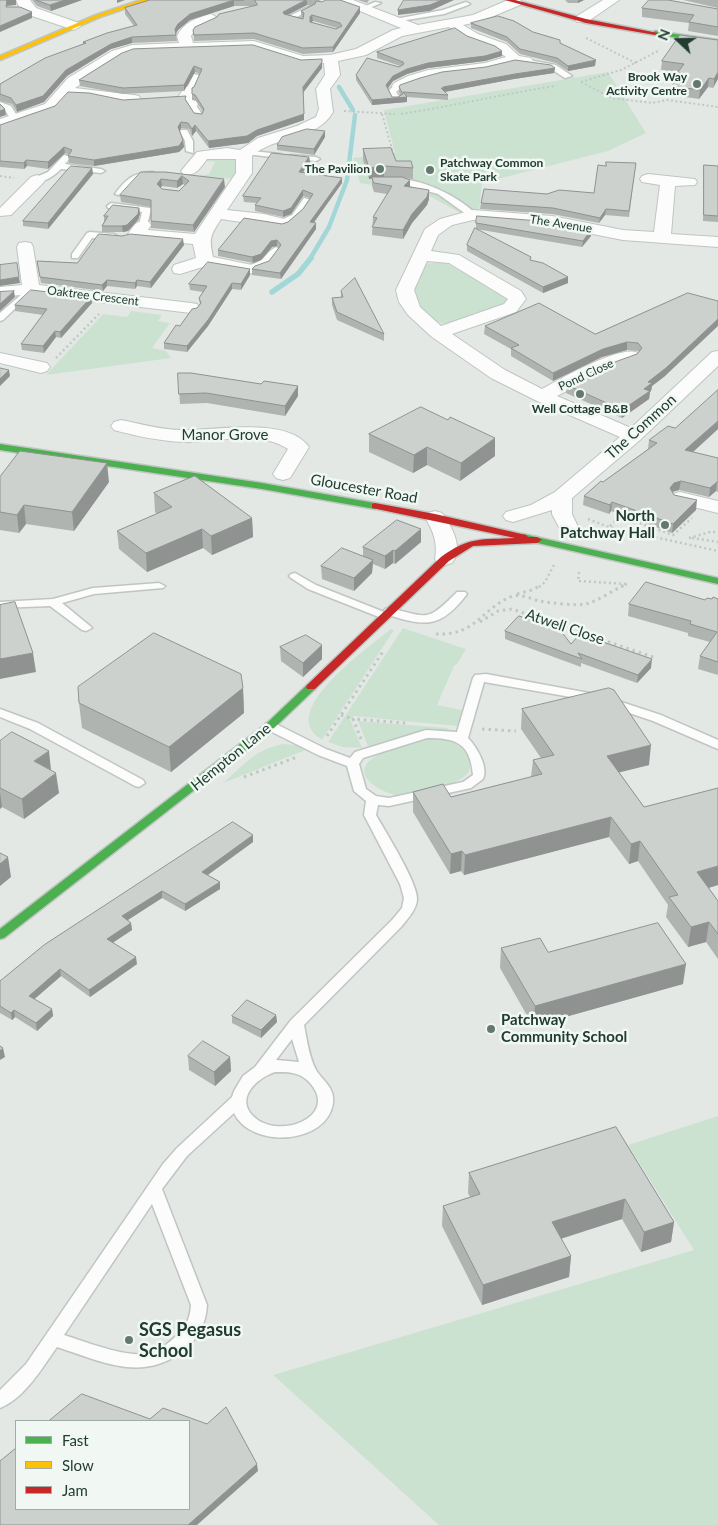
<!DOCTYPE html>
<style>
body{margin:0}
#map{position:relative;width:718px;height:1525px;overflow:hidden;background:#e3e8e5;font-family:Lato,sans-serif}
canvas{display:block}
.legend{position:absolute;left:15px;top:1420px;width:175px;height:90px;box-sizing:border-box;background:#f1f8f3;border:1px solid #9eada5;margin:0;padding:6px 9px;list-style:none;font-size:15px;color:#213c31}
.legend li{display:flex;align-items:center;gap:10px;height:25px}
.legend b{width:25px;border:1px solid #9eada5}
.north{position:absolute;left:653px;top:15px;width:50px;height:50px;-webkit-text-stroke:4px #f1f8f3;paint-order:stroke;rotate:291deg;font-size:14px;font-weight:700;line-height:20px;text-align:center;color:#213c31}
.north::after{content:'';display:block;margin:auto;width:18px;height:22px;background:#213c31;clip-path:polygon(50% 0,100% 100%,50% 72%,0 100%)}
</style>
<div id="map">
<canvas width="718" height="1525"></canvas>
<ul class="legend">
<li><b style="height:6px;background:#4caf50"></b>Fast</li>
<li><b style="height:6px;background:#ffc107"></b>Slow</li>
<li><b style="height:6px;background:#c62828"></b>Jam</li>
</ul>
<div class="north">N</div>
</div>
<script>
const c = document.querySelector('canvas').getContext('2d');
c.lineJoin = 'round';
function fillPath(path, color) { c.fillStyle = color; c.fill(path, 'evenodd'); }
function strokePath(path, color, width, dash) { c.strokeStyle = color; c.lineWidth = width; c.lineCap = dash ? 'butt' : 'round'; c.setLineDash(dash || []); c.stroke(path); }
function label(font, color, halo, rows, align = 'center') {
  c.font = font + ' Lato,sans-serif'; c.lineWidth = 5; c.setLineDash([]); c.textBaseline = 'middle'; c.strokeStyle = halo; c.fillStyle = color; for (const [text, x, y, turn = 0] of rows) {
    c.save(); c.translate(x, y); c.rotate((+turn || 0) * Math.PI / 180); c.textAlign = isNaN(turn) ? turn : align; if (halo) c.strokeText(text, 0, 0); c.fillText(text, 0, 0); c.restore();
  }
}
const green = new Path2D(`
 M608,72L646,133L608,151L482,183L479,212L462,214L426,194L360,183L353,158L395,153L384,110Z
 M235,157L239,164L234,179L197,176L209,174L215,162L205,161L208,159Z
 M440,262L448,264L507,297L508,304L446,324C434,323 410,304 413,290C414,281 421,272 425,264Z
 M131,311L162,315L158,321L170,323L152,348L166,351L171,358L46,375L103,314L127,317Z
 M403,628L466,649L457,664L454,666L437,705L462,710L461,722L457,726L354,716L350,719L362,748L342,747L328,742Z
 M391,629L394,630L322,740C318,737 313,734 311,729C295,699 371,645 391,629Z
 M358,721L447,728L449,730C418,730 398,738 369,749Z
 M427,739C433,739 441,738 447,739C460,742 480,764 465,776C453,786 412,797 396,795C380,792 349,774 373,758C387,748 410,744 427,739Z
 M284,744L296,745L308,749L223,783C243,766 256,748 284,744Z
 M718,1116V1525H439L273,1375L694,1250L628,1145Z`);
const streamFar1 = new Path2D(`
 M339,87L353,110
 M310,259L329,227L347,180L355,115`);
const stream = new Path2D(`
 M272,292L298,274L311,258`);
const pathFar2 = new Path2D(`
 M586,38L636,63
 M581,82L621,70L658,51
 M581,82L612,98L652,103L667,100L718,107
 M344,111L395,114
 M382,114L395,159
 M401,114C453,106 503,94 555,86
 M0,176L14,178`);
const pathFar1 = new Path2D(`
 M56,358L99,314
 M588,519L609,527L718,551
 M610,526L620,516L673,535L692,518
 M689,538L710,532H718
 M692,538L718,542
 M579,572L578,581L626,584
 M539,587L545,582L555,563
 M621,587L627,584`);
const path = new Path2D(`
 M517,594L532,590L541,585
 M480,622L498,611L512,609L656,658
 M436,634C477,636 481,608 513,596C521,594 532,599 539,601C550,603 576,606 586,604C598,601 612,591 624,585
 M341,715L353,719
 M482,729L516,731
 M327,736L384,650
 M361,739L353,719L406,723
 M244,777L297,757`);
const lane = new Path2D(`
 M375,2L381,3L367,9L361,8Z
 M466,2L470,4L468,5L444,14L394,22L390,20L443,10Z
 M308,7L314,8L295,18L302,19V23L285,18Z
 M523,59L556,65L572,76L565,78L551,69L523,63Z
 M194,74L201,76L193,92H187L186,90Z
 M396,84L403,86L396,92L401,99L397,101H394L388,91Z
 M0,102L11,106L19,119L18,121H12L4,109L0,107Z
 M188,102H194L203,116L202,118H196L187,104Z
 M181,130H187L193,141V153L186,151L185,141L180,132Z
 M243,150L280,154L284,156L280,158L246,154H243Z
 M64,155L71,157L65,164L101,169L105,171L101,173L61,169C54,176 44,183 34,182V178L48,172Z
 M290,155L316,157L320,159L316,161L293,159H290Z
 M153,172L157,174L156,176L136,180L122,196L115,194C126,179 134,172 153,172Z
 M391,180C417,175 460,197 477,215L470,217L438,194L402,184H391Z
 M304,198L311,200C303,211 295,227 279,225V221L292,215Z
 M111,203L150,208L151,210L147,225L143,228L139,225L142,212L108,208L107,206Z
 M90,232L114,234L118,237L114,240L92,238L78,258H72V254L87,233Z
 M276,247L280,250L268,266L250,269V265C268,260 263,254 276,247Z
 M31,286L36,289L34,291L3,320L0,321V313Z
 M295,573L316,585L384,612L385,609L389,608C429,617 426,623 457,592H465L467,594C441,628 426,627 389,615L388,618L384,619L308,589L291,578L289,576L291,574Z
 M159,583L165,586L163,588L94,594L62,603L90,626L92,628L86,631L82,630L50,606L0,608V602L53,599L93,588Z
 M486,674L600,695L661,715L718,740V749L653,721L594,701L484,682L468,738C476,746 489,767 483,779L471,788L389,806L378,805L376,815C385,831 419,885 417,900C416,910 408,918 402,926L304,1025C307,1040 309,1057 316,1070C323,1081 335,1088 333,1103C327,1145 251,1149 234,1113L187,1156L162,1189L207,1305C206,1324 198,1339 183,1351C141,1383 101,1361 57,1347C42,1368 25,1398 0,1408V1390L26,1364L163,1164L177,1148L232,1097L234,1091L243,1076L255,1067L291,1020L392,920L402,908L404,898L400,884L364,815L366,801L354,791L347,766L318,755L266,729L264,726L266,723H274L326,749L350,758L355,752L426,730L457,732L473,678L475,675ZM427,738C455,738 470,742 473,775L463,782L389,798L376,796L366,789L359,764L363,758ZM292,1039L299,1062L276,1060ZM275,1072C290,1072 300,1072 310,1083C340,1117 278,1141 253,1116C235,1098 257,1078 275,1072ZM152,1204L191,1305C190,1320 185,1329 174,1338C168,1343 162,1349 155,1352C133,1361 87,1342 64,1335Z
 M0,709L38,723L143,780L145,783L139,787L135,786L30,729L0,717Z`);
const street = new Path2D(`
 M16,0H30L36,8L79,23L81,26L74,30L26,14L20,9Z
 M332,0H353L418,25L473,15L508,0H520L522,2L520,5L482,21L463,25L478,34L506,44L519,56L531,58L533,61L531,64L515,63L485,71L442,76L419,82L404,89H394L392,86L394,83L408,76L428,70L485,63L506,57L496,50L468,40L449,27L402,36L366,55L338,61L340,75L330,89L333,112C317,141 275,135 252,156V173L227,210L264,214L288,220L290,223L288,226L282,228L221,219C210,236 209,238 213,257L252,265L254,269L252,273L246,274L206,266L180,274L174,273L172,269L174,265L196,258L193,244L136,239L130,238L128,234C134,225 137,219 149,222L151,225L148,230L195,234L236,173V159H207C200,168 196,177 183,174L181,171L197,152L227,148L240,150L258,138L297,126L316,117L319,109L316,89L325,75L324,63L302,64L253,49L133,53L122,57L75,88L134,95L139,96L141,99L139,102L117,103L68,96L55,110L0,129V119L45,104L68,78L112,51L132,45L179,43L177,36C184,22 196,18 211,14L218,18L216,21L194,31L191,36L193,43L254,41L303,56L330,55L356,49L393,30L401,28L360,11L334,3Z
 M603,0H619L587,22H577L575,19L577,16Z
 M190,86L195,87L197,90L193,97L198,104L196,107C187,110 183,105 178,97L185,87Z
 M648,174L695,179L697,182L695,185L675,186L671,234L718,237V247L623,240L552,226L473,220L452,225L438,235L431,251L459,255L521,291L526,299L516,312L452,334L505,370L542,389C562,378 616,347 636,352L639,356L636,360L600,373L557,396L631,428L712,352L718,351V366L640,440L572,498V514L579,529L576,533L569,535L562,533L552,514V510L513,522L506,520L503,516L506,512L531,505L555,492L620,437L535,400L491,378L432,337L408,315L399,302L396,290L425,229L440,219L473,210L552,216L623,230L654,232L660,185L642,182L640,179L642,176ZM427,261L449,263L508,299L504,304L441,326L420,307L414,290Z
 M37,175L43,177L45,180L43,183L11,215L0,216V208L31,177Z
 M25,242L31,243L33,247L39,285L191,303L197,304L200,308L197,312L191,313L31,294L0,297V287L22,285L17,247L19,243Z
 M0,353L47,363L50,367L47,371L41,373L0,363Z
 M121,420C141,424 162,430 182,430C215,431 287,416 309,447L290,478L283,480L276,478L273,474L288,449C258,429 216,443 183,442C160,441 136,436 114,430L111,426L114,422Z
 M680,492L718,501V513L673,502L670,498L673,494Z
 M435,511L442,513C452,527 464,547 452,563L445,565L438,563L435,559C438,542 433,531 425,517L428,513Z`);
const fast = new Path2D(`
 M655,31L718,40V44L653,34L652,33Z
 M0,444L262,483L375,503L380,506L375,509L262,489L0,450Z
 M523,534L718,578V584L520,539L518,537Z
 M311,684L315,685L316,687L315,689L274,728L4,938L0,939V929L266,724L307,685Z`);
const slow = new Path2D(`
 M141,0H150L100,17L0,60V56L96,15Z`);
const jam = new Path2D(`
 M505,0H515L586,19L658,33L655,35L586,23Z
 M375,503L435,514L526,535L528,537H537L542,540L537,543L473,546L449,561L315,689H307L306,687L307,685L441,557C470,536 481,540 515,538L372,508V504Z`);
const wall = new Path2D(`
 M32,0H82L51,11L37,6Z
 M150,0H321L317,2L360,13L333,52L303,54L254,39L194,41L193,30L255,6H234L190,20L178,30L176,34L177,41L132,43L111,49L67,76L44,102L17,112L12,104L0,101V84L83,44V42L134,26L125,14V8ZM307,5L311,6L301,11V17L303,18L288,15ZM313,21L337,28L336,29L311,22Z
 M358,0H369L367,3Z
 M565,0H584L578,3H568Z
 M683,0H718V8Z
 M642,8L718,9V36L688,31L689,23L642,17Z
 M471,23L533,32L560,43L595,66L568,71L556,63L520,54L507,42L471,28Z
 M467,36L502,56L485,61L428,68L407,74L393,81L388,88L392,97H398L400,96L399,92V87L555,68L554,73L514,79L445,92L448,95V100L407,97V102L372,105L356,80V75L399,67L400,66L377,58V52Z
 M718,40L713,88L708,87L699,99L671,95L672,86L677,78L678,72L661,70L662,61Z
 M122,53L322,68L303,92L304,120L257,136L248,143L209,148L196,131L192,136L189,129L181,128L180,131L183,140L184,147L179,152L94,166L69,163L68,156L69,155L65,153L48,169L27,166L24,169L0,167V125L123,100H186L194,113L202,114L203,112L196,101L192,100V88L194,87L200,74L195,72L184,91L123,94L80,86L79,80Z
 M325,137L314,155L277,150V145Z
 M363,149L413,168V179L405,178L410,187L429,199L427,205L412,223L403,239L372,235L373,217L387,194L374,192L372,186V178L369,179L363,160Z
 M309,157L310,162L303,172L342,178V183L313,223L316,229L281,279L252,275V269L269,261L279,248L277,246L272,247L261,260L253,263L218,256V250L282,224L288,222L303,209L310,198L303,196L291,214L283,217L255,211V205L257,203L244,202L243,196Z
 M636,163L629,217L605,215L599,223L552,214L480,209L481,203L547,194L594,193L606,166Z
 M704,165L718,166V222L703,221Z
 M92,168L93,174L48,229L23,226V221Z
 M165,172L225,187L194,232L151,228V207L121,202L120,195ZM183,184L185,185L179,191L162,189L161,187L162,186L177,188Z
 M139,208L140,214L138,220L128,231L123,232H102V226L104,222V216Z
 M476,223L591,230V236L582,247L476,229L531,260L568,277V283L543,293L467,251V245L476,229Z
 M184,245L151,288L137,286L135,289L107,286L103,291L41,283L37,261L77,263Z
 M250,269V275L241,290L232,289L208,326L187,352L164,349V343L200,305L199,298L203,292L190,290L189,284Z
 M341,291L384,334V341L337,320L332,305V298L341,297Z
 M688,293L665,376L652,386L651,391L650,392L649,399L622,418L566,393L567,385L637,354L639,352L638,351L627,350L602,357L553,381L511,356V349L484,334L485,326L595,334Z
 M91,297L92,303L61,338L56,337L44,353L22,350L21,344L43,315L15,311V305Z
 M178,373L261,384L298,386V396L285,416L207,403L180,404Z
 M448,420L495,456L460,481L427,465L413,473L369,452V434Z
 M675,428L718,429L693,452L718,458V492L716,491L709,497L679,490L672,492L674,495L696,510L672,533L611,511L609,514L583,505L584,496L648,449L649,440Z
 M0,477L109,482L74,531L26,524L19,533L0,530Z
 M154,493L252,518L253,537L212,555L203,548L147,572L119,549L117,531L157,514L155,512Z
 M421,529V542L395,564L393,563L385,569L373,564L372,573L354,591L322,579L321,566L363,556V547Z
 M718,599V675L698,669L700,656L710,642L688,636V633L628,616L629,604L705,600Z
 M505,631L571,644L651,668L637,683L581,663V667L505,639Z
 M322,645V659L303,677L281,661L280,647Z
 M243,688L244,713L171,772L82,728L79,703Z
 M522,709L649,765L619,772L644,807L718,885L709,888L718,901V959L706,942L688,947L666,917L668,905L638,861L629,864L609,837L464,875L461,871L450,874L413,812V792L451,797L531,777L533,760L541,758L521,729Z
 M0,741L51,770L59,793L24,819L2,807L0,809Z
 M253,835V842L208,875L220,882V889L185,911L162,898L128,920L131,923L132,930L113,942L137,964L90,997L61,976L34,999L52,1009L53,1016L37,1031L15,1017L12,1020L0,1013V981Z
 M501,948L548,952L683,984L533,1026L500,968Z
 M276,1015L277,1022L261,1038L232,1023V1016Z
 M188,1056L230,1057L231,1071L215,1086L189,1070Z
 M616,1127L674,1222L671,1242L641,1252L622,1219L561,1239L571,1256L569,1277L482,1305L442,1226L443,1206L470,1197L468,1193L469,1173Z`);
const shadedWall = new Path2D(`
 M6,0H16V5L7,6V12Z
 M65,0H82L51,11L50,5Z
 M117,0H125L117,3Z
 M234,0V6L190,20L178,30L175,35V29L178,24L190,14Z
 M307,0V5L283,17V12Z
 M442,0H454L430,11L398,15V10Z
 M578,0H584L578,3Z
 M360,7V13L333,52V47Z
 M32,12V18L0,32V26Z
 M312,15L313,21L310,23V17Z
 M132,37V43L111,49L67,76L44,102L17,112L16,105L66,70L111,44Z
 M502,51V56L485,61L428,68L407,74L393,81L386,91V85L393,76L407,69L428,63Z
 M596,60L595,66L568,71V66Z
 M322,62V68L303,93V87Z
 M194,66L195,72L184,91V85Z
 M555,68L554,73L514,79L444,92L441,88L443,87L515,74Z
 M718,72V79L713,88L714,79Z
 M709,78L708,87L699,99L700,90Z
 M407,97V102L372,105V100Z
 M5,109L6,115L0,117V111Z
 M304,114V120L257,136L248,143L209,148L208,141L257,130Z
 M181,122V128L178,133V127Z
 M195,125L196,131L192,136V129Z
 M325,131V137L314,155V149Z
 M183,140L184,147L179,152L94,166V160Z
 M64,147L65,153L48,169V162Z
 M309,157L310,162L299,178V172Z
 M26,160L27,166L24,169V163Z
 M384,166V177L369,179V168Z
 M92,168L93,174L48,229V223Z
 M182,176L183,184L177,188V181Z
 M342,178V183L310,228V222Z
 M161,179L162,186L157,191V184Z
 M224,179L225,187L194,232L193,225Z
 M410,180V188L404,186Z
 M303,190V196L291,214L283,217V211Z
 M429,190V199L427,205L412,223L403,239V230L412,214Z
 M139,208L140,214L138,220L128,231L123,232L122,226Z
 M606,209L605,215L599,223L600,218Z
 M316,223V229L281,279L280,273Z
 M591,230V236L582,247L583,241Z
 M183,239L184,245L151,288L150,282Z
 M277,240V246L272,247L261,260L253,263L252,257L271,241Z
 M250,269V275L241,290V284Z
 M19,277L20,283L0,286V280Z
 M568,277V283L543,293V287Z
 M107,280V286L103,291L102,285Z
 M137,280V286L135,289V283Z
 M232,283V289L208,326L187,352V346Z
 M14,291L15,297L0,311V304Z
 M91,297L92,303L61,338L60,332Z
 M718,319V326L665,376L652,386L651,391L650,392L649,399L622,418V410L644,389L648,382Z
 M55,331L56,337L44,353L43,346Z
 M627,342V350L602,357L553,381V373L603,349Z
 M9,370L10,376L0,386V379Z
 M298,386V396L285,416V406Z
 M718,421V429L684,460L685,450Z
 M495,438V456L460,481L461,463Z
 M427,447V465L413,473L414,455Z
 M107,463L109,482L74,531L72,512Z
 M681,481L679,490L672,492L670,488L674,483Z
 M717,482L716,491L709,497L710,488Z
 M697,500L696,510L672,533L673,524Z
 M612,502L611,511L609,514L610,505Z
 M24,505L26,524L19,533L17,515Z
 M252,518L253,537L212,555L211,536Z
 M202,529L203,548L147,572L146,553Z
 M421,529V542L395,564V551Z
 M393,550V563L385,569V556Z
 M373,560L372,573L354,591V578Z
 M322,645V659L303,677V663Z
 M33,653L36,672L0,679V659Z
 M652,659L651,668L637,683L638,675Z
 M243,688L244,713L171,772L169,747Z
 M651,745L649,765L605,776L607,756Z
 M49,751L51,770L34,761Z
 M56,773L59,793L24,819L22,799Z
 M0,792L2,807L0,809Z
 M611,817L609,837L464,875L465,855Z
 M253,835V842L202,879V872Z
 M640,841L638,861L629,864L631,844Z
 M462,851L461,871L450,874L451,854Z
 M8,857L11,877L0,886V864Z
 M718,866V885L694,892L697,872Z
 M220,882V889L185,911V904Z
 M162,891V898L123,923L122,916Z
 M709,922L706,942L688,947L691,927Z
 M131,923L132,930L108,946L107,939Z
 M136,957L137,964L90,997L89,990Z
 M686,964L683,984L533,1026L535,1006Z
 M60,969L61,976L30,1003L29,996Z
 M52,1009L53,1016L37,1031L36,1023Z
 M14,1010L15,1017L12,1020L11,1013Z
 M276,1015L277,1022L261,1038V1030Z
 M3,1048L5,1057L0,1060V1051Z
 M230,1057L231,1071L215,1086L214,1072Z
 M625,1199L622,1219L550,1242L552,1222Z
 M674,1222L671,1242L641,1252L644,1232Z
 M571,1256L569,1277L482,1305L483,1285Z
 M257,1464L258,1471L197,1525H188Z`);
const building = new Path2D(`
 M0,0H7L6,7H20L32,12L0,26Z
 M36,0H65L50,5Z
 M150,0H244H234L190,14L178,24L175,29L176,35L132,37L111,44L66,70L43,96L16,105L11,98L0,94V84L45,58L86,43L83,42L107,33L137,25L125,8Z
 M255,0H306L283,12L284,14L303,19L304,13L301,11L315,4L316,1L322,2L326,0H340L360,7L333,47L303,48L254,33L194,35L193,30L195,27L217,17L219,14L257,5ZM312,15L340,23L342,26L336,29L310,22V17Z
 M404,0H442L430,5L398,10Z
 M649,0H668L718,9V27L689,22L694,15L642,8Z
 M498,16L514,21L533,32L560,40V43L596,60L568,66L557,58L520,49L507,37L471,23Z
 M455,28L467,36L495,46L502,51L485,56L428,63L407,69L393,76L386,85L392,97H398L403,94L399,87L400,85L420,78L442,72L486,67L515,60L551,65L555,68L515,74L443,87L444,88H441L448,95L403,92L407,97L372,100L356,75L367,58L399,67L404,64L403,62L377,52Z
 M680,35L718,40V72L714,79L709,78L700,90L672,86L681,73L678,72L684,64L662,61Z
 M253,45L301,60L322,59V62L303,87L304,114L257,130L247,136L208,141L195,125L192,129L188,123L181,122L178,127L183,140L179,146L94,160L68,156L72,150L64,147L48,162L26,160L24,163L0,161V125L55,106L68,92L89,93L123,100L186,96L185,99L194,113L202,114L204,109L195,95L192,94V88L194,87L202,69L194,66L184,85L123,88L79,80L122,53L133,49Z
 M0,104L5,109L0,111Z
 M307,129L325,131L314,149L277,145L282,137Z
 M391,148L396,161H411L413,168L384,166L369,168L363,149Z
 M272,153L309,157L299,172L342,178L310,222L316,223L280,273L252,269L255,266L269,261L281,245L277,240L271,241L261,254L252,257L218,250L244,218L282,224L288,222L303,209L313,194L303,190L291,208L283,211L255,205L261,198L243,196Z
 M606,162L636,163L629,211L606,209L600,218L553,208L481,203L484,189L547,194L559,190L594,193L598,165L606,166Z
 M704,165L718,166V216L704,215Z
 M71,166L92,168L48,223L23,221Z
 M141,172H165L224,179L193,225L151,221V200L120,195ZM182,176L189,181L179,191L162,189L157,184L161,179L177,181Z
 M372,177H402L410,180L404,186L429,190L427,197L412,214L403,230L372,227L377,218L373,217L392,186L374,183Z
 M113,205L139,208L138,214L127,225L122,226H102L108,216H104Z
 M477,216L552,222L591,230L583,241L476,223Z
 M475,228L531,257L530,260L543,263L568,277L543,287L467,245Z
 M99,234L122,236L130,234L183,239L150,282L137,280L135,283L107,280L102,285L40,277L37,261L77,263Z
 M208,262L250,269L241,284L232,283L208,320L187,346L164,343L176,325L180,326L192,309L197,308L201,303L199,298L207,286L189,284Z
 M17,263L19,277L0,280V265Z
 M355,278L384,334L337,312L332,298L343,297L341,291Z
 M31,290L91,297L60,332L55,331L43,346L21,344L47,309L15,305Z
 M14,291L0,304V292Z
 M688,293L718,301V319L666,368L648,382L652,383L644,389L650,391L622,410L567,385L601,367L637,354L642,348L638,343L627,342L603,349L553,373L511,348L519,345L485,326L539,303L595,334Z
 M0,368L9,370L0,379Z
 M178,373H191L261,384L264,381L298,386L285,406L206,393L179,394Z
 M718,390V421L685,450L718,458V482H717L710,488L681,481L674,483L670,488L674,495L697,500L673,524L612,502L610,505L584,496L601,481L603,482L657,443L649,440L668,426L675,428Z
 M421,407L448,420L450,417L495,438L461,463L427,447L414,455L369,434Z
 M20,451L107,463L72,512L24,505L17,515L0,512V477Z
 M195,476L252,518L211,536L202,529L146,553L117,531L172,507L154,493Z
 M397,520L421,529L395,551L393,550L385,556L363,547Z
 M342,548L373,560L354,578L321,566Z
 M646,582L705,600L707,598L712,599L713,597L718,599V662L700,656L717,632L690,624L691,621L629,604Z
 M15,602L33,653L0,659V605Z
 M519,616L560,630L571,644L580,634L652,659L638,675L578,653L582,659L505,631Z
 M154,633L241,674L243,688L169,747L79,703L78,687Z
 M306,635L322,645L303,663L280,647Z
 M609,688L614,690L651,745L607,756L644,807L718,788V866L697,872L718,901V934L709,922L691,927L669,897L678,895L640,841L631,844L611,817L465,855L462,851L451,854L413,792L443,784L451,797L542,774L533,760L554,755L522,709Z
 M12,732L49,751L34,761L56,773L22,799L0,788V741Z
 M233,822L253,835L202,872L220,882L185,904L162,891L122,916L131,923L107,939L136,957L89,990L60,969L29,996L52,1009L36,1023L14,1010L11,1013L0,1006V981L44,945Z
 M0,853L8,857L0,864Z
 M658,923L686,964L535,1006L501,948L540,938L548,952Z
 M247,1000L276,1015L261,1030L232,1016Z
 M203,1041L230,1057L214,1072L188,1056Z
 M0,1046L3,1048L0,1051Z
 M616,1127L674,1222L644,1232L625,1199L552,1222L571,1256L483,1285L443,1206L480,1194L469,1173Z
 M82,1394L150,1419L163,1408L207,1424L226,1407L257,1464L188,1525H0V1461L16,1448V1509H189V1421H49Z`);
const markers = [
 [697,84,5,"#657870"],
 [380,169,5,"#657870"],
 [430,170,5,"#657870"],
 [580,394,5,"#657870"],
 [665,525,5,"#657870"],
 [491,1029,5,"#657870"],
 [129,1340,5,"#657870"]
];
const farPoinames = [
 ["Brook Way",687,77],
 ["Activity Centre",687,91],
 ["Patchway Common",440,163,"left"],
 ["Skate Park",440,177,"left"],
 ["The Pavilion",370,169],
 ["Well Cottage B&B",580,409,"center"]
];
const farStreetnames = [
 ["The Avenue",561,224,9],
 ["Oaktree Crescent",93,296,7],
 ["Pond Close",586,375,-25]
];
const streetNames = [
 ["The Common",641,427,-42],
 ["Manor Grove",225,435],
 ["Gloucester Road",364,489,10],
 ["Atwell Close",565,627,19],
 ["Hempton Lane",231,757,-39]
];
const poiNames = [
 ["North",655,516],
 ["Patchway Hall",655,533],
 ["Patchway",501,1020,"left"],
 ["Community School",501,1037,"left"]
];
const nearPoinames = [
 ["SGS Pegasus",139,1330],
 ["School",139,1351]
];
fillPath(green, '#cce2d0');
strokePath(streamFar1, '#a3d7d7', 4.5);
strokePath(stream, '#a3d7d7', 5.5);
strokePath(lane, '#c0c5c2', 3);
strokePath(street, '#c0c5c2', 2);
strokePath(fast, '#bfc6c2', 3);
strokePath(slow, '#bfc6c2', 3);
strokePath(jam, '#bfc6c2', 3);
strokePath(pathFar2, '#c0c8c5', 2, [2, 2.5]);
strokePath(pathFar1, '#c0c8c5', 2.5, [2, 3]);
strokePath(path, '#c0c8c5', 3, [2.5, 4]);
fillPath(lane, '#fbfcfb');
fillPath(street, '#fbfcfb');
fillPath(fast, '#4caf50');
fillPath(slow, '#ffc107');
fillPath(jam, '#c62828');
fillPath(wall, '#afb4b1');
fillPath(shadedWall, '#8f9290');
fillPath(building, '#ccd1ce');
strokePath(building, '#8f9290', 1);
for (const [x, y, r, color] of markers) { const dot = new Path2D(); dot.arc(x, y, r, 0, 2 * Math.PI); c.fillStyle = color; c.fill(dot); strokePath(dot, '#f1f8f3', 2); }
label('bold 12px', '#213c31', '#f1f8f3', farPoinames, 'right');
label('12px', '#213c31', '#f1f8f3', farStreetnames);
label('15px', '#213c31', '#f1f8f3', streetNames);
label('bold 15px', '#213c31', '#f1f8f3', poiNames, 'right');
label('bold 18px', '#213c31', '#f1f8f3', nearPoinames, 'left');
</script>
